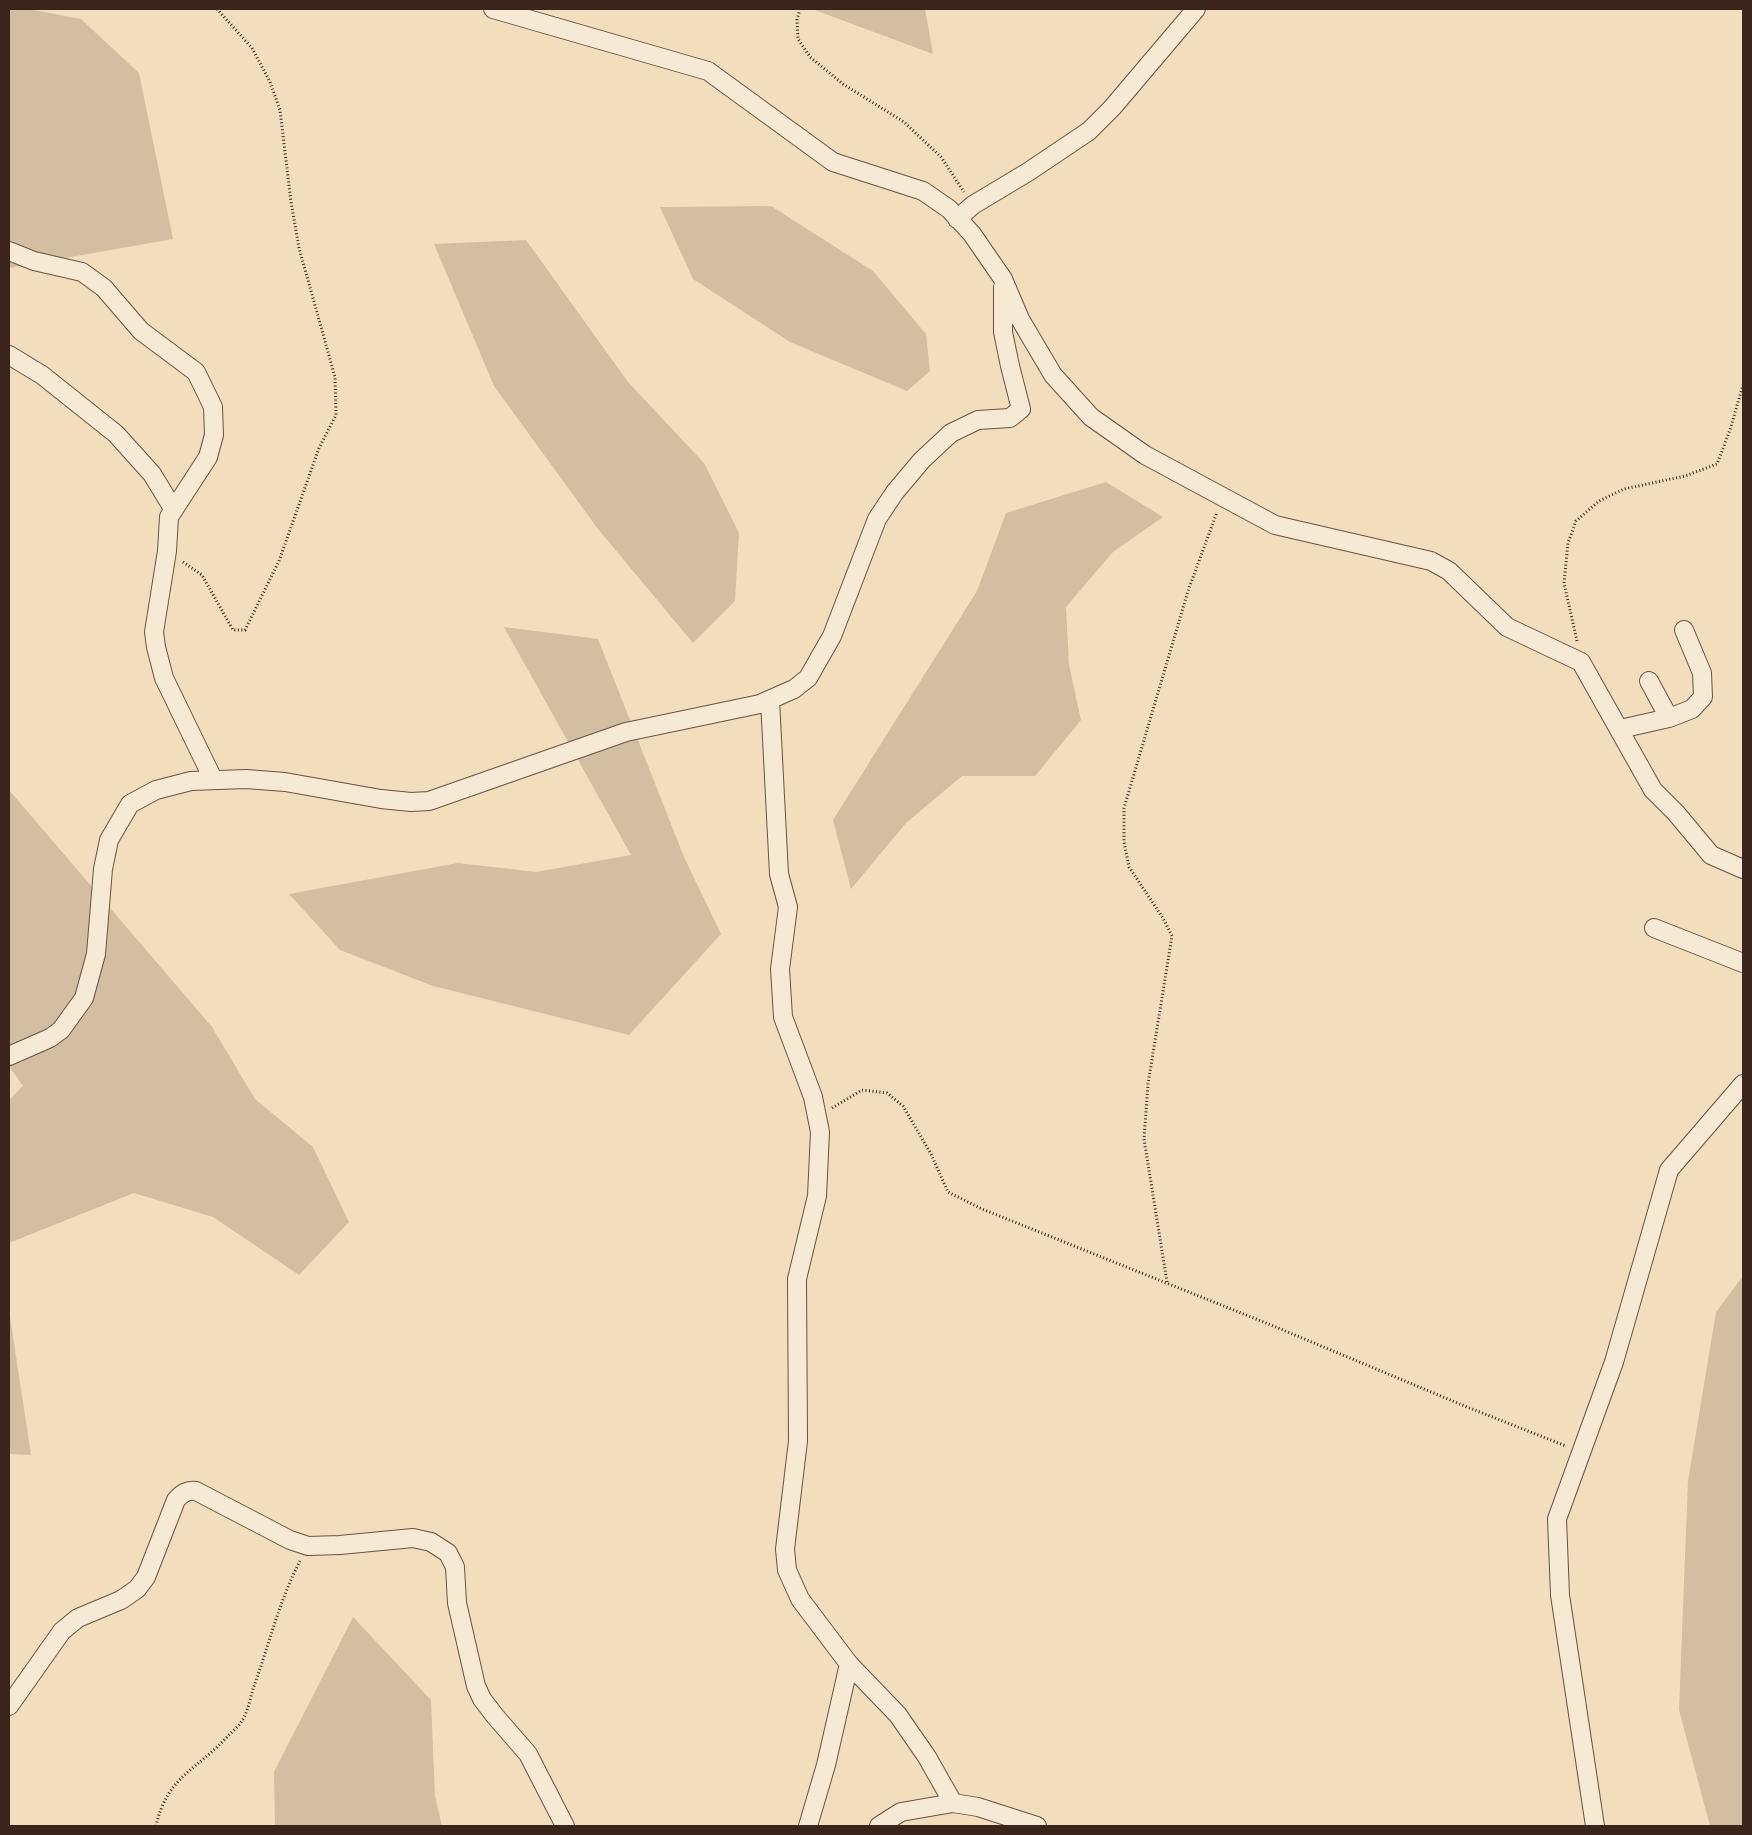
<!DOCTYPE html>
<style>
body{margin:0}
#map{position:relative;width:1752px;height:1835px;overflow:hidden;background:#f2debd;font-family:"IM FELL French Canon",serif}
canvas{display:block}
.frame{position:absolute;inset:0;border:10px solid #3a241c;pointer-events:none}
</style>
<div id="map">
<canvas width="1752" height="1835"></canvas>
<div class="frame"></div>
</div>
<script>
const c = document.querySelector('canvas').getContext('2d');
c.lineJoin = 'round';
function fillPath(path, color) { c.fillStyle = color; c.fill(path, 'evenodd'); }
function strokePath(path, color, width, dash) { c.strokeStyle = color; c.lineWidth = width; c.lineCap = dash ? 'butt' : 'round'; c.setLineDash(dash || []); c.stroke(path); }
const green = new Path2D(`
 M9,9H29L81,19L139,73L173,239L9,268Z
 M812,9H925L933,54Z
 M771,206L873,271L926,334L930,371L907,391L790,342L693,279L660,207Z
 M526,240L628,382L704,463L739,533L735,601L693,643L598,529L494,386L434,244Z
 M1106,482L1163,517L1113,552L1066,607L1069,665L1081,720L1035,776H962L906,823L851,889L833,820L977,591L1006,513Z
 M504,627L598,639L684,857L721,934L629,1035L433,986L340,950L289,894L458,863L536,872L631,855Z
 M9,790L212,1027L255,1099L313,1147L349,1222L299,1275L213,1217L134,1193L9,1243V1100L23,1086L9,1066Z
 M1743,1276V1826H1710L1679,1710L1688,1481L1716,1312Z
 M9,1310L31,1455L9,1454Z
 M353,1617L431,1700L435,1796L442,1826H275L274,1772Z`);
const path = new Path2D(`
 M800,9L797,20L798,39L810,57L843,84L904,122L941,157L964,192
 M183,562L202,575L233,630H245L279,561L319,448L336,415L335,377L299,248L291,202L280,110L270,82L252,48L217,9
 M1577,641L1564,583L1568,543L1576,521L1599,501L1624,489L1685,476L1717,464L1730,430L1743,385
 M832,1108L862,1090L887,1093L903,1106L931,1154L948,1192L982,1209L1271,1325L1467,1407L1566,1446
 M1167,1282L1144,1139L1148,1084L1172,936L1163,918L1129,867L1124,842V808L1188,591L1217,512
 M156,1826C167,1776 197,1770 228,1736C232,1732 238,1727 241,1722C248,1713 250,1698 254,1686C269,1645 279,1601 300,1561`);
const minor = new Path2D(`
 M493,9L708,71L833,162L923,191L949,209L972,234L1003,279L1020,319L1053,375L1091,417L1145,455L1275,525L1431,561L1449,571L1507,627L1581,662L1653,790L1676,813L1711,855L1743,869
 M957,219L973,205L1028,172L1089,131L1112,108L1196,9
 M9,251L34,261L82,272L104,288L141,331L196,372L213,407L214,435L208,457L169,517L167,551L154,632L156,647L164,678L213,779
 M9,355L42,375L116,434L152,474L174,510
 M1649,681L1669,718
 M770,700L779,874L788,907L780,969L783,1017L813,1097L820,1132L817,1196L797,1279L798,1441L785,1549L787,1570L800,1599L849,1664L898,1715L927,1757L953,1803
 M1620,729L1669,718L1692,709L1703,697L1702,673L1684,630
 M1654,928L1743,963
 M9,1056L50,1038L61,1030L84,998L96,954L103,869L109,840L130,804L156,790L191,781L246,779L285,782L381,799L411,802L429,801L626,732L760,704L794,689L808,678L832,636L877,519L895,492L922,460L951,433L978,420L1010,418L1021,409L1010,366L1003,332V287
 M9,1706L62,1631L78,1618L121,1600L137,1589L146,1577L176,1500C182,1493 187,1490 196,1491L290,1540L308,1546L340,1545L413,1538L431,1542L448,1553L455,1567L457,1603L476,1686L482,1699L495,1716L528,1754L565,1826
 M808,1826L826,1765L849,1664
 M879,1826L901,1812L953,1803L978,1807L1037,1826
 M1595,1826L1560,1595L1557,1519L1614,1362L1669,1170L1743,1084`);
fillPath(green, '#d3bea2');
strokePath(minor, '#685244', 20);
strokePath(path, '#3a241c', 3, [1, 2.5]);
strokePath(minor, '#f7ead4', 18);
</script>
